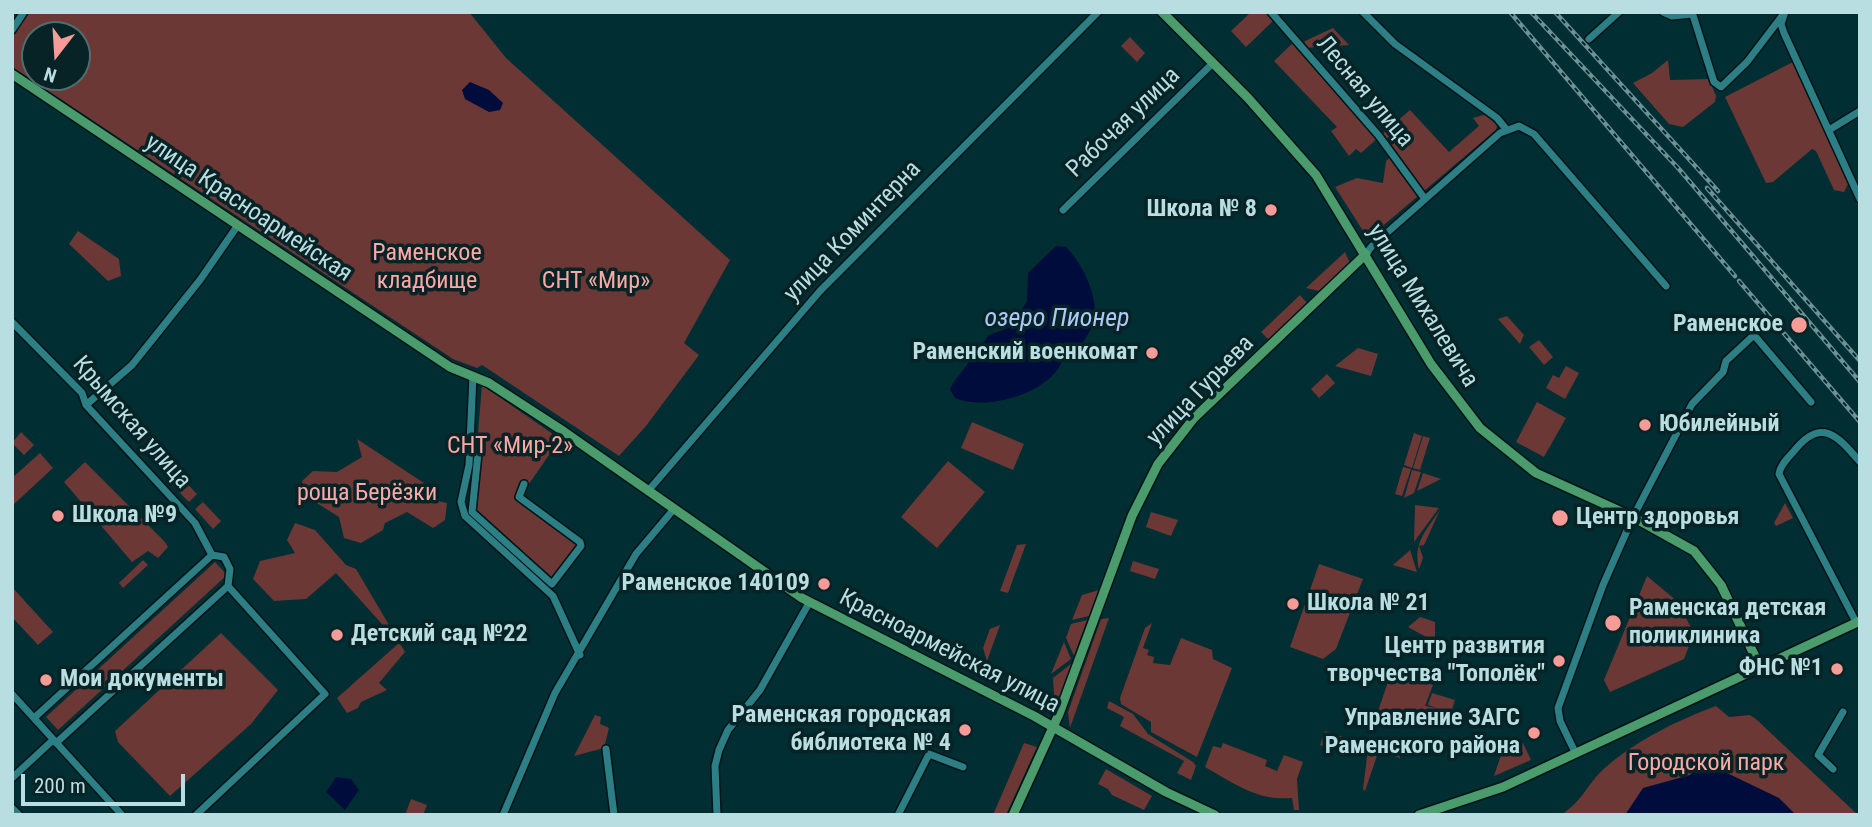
<!DOCTYPE html>
<meta charset="utf-8">
<style>
body{margin:0}
#map{position:relative;width:1872px;height:827px;overflow:hidden;background:#002e32;font-family:"Roboto Condensed",sans-serif}
canvas{display:block}
.frame{position:absolute;inset:0;border:14px solid #b8dee1;pointer-events:none}
.north{position:absolute;left:21px;top:21px;width:70px;height:70px;box-sizing:border-box;background:#082325;border:2px solid #4e6e70;border-radius:50%;rotate:197deg;font-size:19px;font-weight:700;line-height:28px;text-align:center;color:#b8dee1}
.north::after{content:'';display:block;margin:auto;width:24px;height:32px;background:#f59b98;clip-path:polygon(50% 0,100% 100%,50% 72%,0 100%)}
.scale{position:absolute;left:21px;top:774px;width:164px;height:32px;box-sizing:border-box;border:4px solid #b8dee1;border-top:0;padding-left:9px;font-size:21px;line-height:24px;white-space:nowrap;color:#b8dee1;-webkit-text-stroke:5px #082325;paint-order:stroke}
</style>
<div id="map">
<canvas width="1872" height="827"></canvas>
<div class="frame"></div>
<div class="north">N</div>
<div class="scale">200 m</div>
</div>
<script>
const c = document.querySelector('canvas').getContext('2d');
c.lineJoin = 'round';
function fillPath(path, color) { c.fillStyle = color; c.fill(path, 'evenodd'); }
function strokePath(path, color, width, dash) { c.strokeStyle = color; c.lineWidth = width; c.lineCap = dash ? 'butt' : 'round'; c.setLineDash(dash || []); c.stroke(path); }
function label(font, color, halo, rows, align = 'center') {
  c.font = font + ' "Roboto Condensed",sans-serif'; c.lineWidth = 7; c.setLineDash([]); c.textBaseline = 'middle'; c.strokeStyle = halo; c.fillStyle = color; for (const [text, x, y, turn = 0] of rows) {
    c.save(); c.translate(x, y); c.rotate((+turn || 0) * Math.PI / 180); c.textAlign = isNaN(turn) ? turn : align; if (halo) c.strokeText(text, 0, 0); c.fillText(text, 0, 0); c.restore();
  }
}
const green = new Path2D(`
 M28,12H469L506,58L730,260L684,343L699,355L646,426L619,456L482,365L477,368L453,359L12,67V37ZM35,35H77V77H35Z
 M1251,12H1265L1273,21L1246,47L1231,31Z
 M1333,28L1349,45L1304,48L1380,136L1410,110L1449,152L1479,126L1473,118L1487,114L1498,123L1496,130L1372,235L1365,234L1335,187L1357,178L1383,183L1386,161L1393,155L1379,137L1361,153L1356,149L1349,156L1331,131L1337,127L1274,61L1296,40L1303,47L1305,41Z
 M1130,37L1145,53L1137,62L1121,46Z
 M1668,60L1670,80L1709,79L1716,96L1715,102L1683,127L1669,124L1633,83L1652,73Z
 M1793,62L1848,184L1844,192L1834,190L1816,151L1812,149L1773,182L1766,183L1725,97Z
 M78,231L119,259L121,276L108,281L69,244Z
 M1345,252L1350,263L1319,291L1306,288Z
 M1300,295L1308,304L1269,340L1261,332Z
 M1507,316L1524,335L1520,344L1498,319Z
 M1539,340L1553,357L1544,365L1529,347Z
 M1358,348L1378,354L1371,376L1335,366Z
 M1566,366L1579,373L1565,399L1546,388L1553,375L1559,378Z
 M1327,374L1335,383L1319,398L1311,389Z
 M482,385L560,439L522,494L585,542L551,590L471,515Z
 M1537,402L1566,418L1544,457L1516,442Z
 M972,422L1024,444L1013,470L961,448Z
 M21,432L34,445L24,455L12,443Z
 M1414,433L1422,436L1412,468L1404,465Z
 M1423,436L1430,438L1420,470L1413,468Z
 M357,439L427,485L425,498L447,503L445,520L433,528L407,512L385,523L383,530L361,543L344,538L339,517L304,495L302,481L313,471L337,472L362,457Z
 M40,453L53,468L12,506V478Z
 M948,461L985,492L937,548L901,517Z
 M85,462L165,542L168,547L158,558L148,551L132,562L64,482Z
 M1403,467L1411,469L1402,496L1395,494Z
 M1412,470L1421,472L1414,493L1404,498Z
 M1423,473L1441,479L1417,491Z
 M179,475L197,494L189,502L170,483Z
 M203,502L221,521L213,529L195,509Z
 M1785,503L1793,518L1776,526L1774,523Z
 M1415,505L1439,508L1414,542Z
 M1440,510L1424,545L1419,546L1423,558L1419,569C1413,543 1425,532 1440,510Z
 M1151,512L1178,520L1171,536L1146,527Z
 M295,523L315,530L346,565L356,569L405,652L379,683L387,690L361,702L358,708L347,713L337,698L399,643L336,573L306,599L274,601L253,579L260,561L295,553L287,540Z
 M1026,544L1008,593L1000,591L1017,545Z
 M1410,550L1417,572L1393,565L1408,552Z
 M143,560L148,565L123,588L119,583Z
 M1133,561L1159,569L1155,579L1130,571Z
 M215,562L227,575L58,730L46,717Z
 M1319,564L1363,579L1336,649L1323,659L1290,647Z
 M1647,576L1677,601L1694,633L1684,659L1610,692L1604,680Z
 M12,587L53,632L38,645L12,617Z
 M1099,590L1089,616L1072,620L1082,595Z
 M1420,617L1435,622V642L1408,627Z
 M1109,618L1070,728L1068,712L1101,619Z
 M1087,620L1074,656L1066,638L1071,624Z
 M1152,623L1143,648L1149,650L1147,655L1154,657L1153,663L1170,665L1181,638L1212,650L1213,659L1232,668L1197,757L1151,732V722L1121,704L1120,698L1145,628Z
 M1000,625L987,661L983,648L990,629Z
 M221,633L278,690L251,724L170,796L118,742L115,731Z
 M1064,642L1071,659L1051,674Z
 M1072,663L1055,710L1053,678Z
 M1392,670L1433,685L1425,706L1437,708L1428,705L1432,693L1455,700L1451,712C1426,704 1402,725 1376,717Z
 M1109,701L1133,714L1148,734L1193,762L1196,766L1191,780L1177,773L1184,761L1120,726L1124,717L1107,708Z
 M1716,706L1729,717L1750,715L1757,720L1858,815H1561C1585,799 1587,783 1606,767C1637,740 1678,720 1716,706Z
 M595,715L601,717L600,724L609,728L604,748L574,756Z
 M1325,731L1358,742L1353,756L1320,745Z
 M1376,740L1399,747L1400,758L1390,755L1392,750L1380,747L1365,791L1363,789L1368,749L1375,745Z
 M1024,743L1037,747L1006,815H993Z
 M1223,743L1267,760L1265,766L1277,771L1284,755L1303,762L1297,779L1299,810H1294L1292,798C1257,801 1235,784 1205,767L1213,746L1221,748Z
 M1523,743L1531,760L1494,776L1502,752Z
 M1106,769L1152,796L1144,810L1112,795L1108,789L1098,784Z
 M411,799L427,805L423,815H405Z`);
const water = new Path2D(`
 M470,82L489,90L503,103L500,110L489,112L465,99L462,90Z
 M1056,246L1066,247C1081,262 1099,296 1094,319C1091,334 1080,346 1071,358L1063,359C1052,393 986,412 955,398L950,389L954,382L989,335L1011,327L1027,301L1028,273Z
 M1704,762L1779,798L1796,815H1625L1643,788L1690,775Z
 M336,777L351,779L359,790L345,810L326,792Z`);
const minor = new Path2D(`
 M1271,12L1379,136L1425,199
 M1363,12L1395,44L1497,118L1506,129
 M1663,12L1672,16L1692,14
 M1692,12L1714,82L1721,87L1747,62L1782,16
 M1785,12L1781,24L1784,33L1860,199
 M12,30L24,12
 M1589,39L1619,12
 M1829,130L1860,111
 M1063,210L1213,63
 M1366,254L1372,246L1500,133L1519,126L1534,134L1666,286
 M12,322L82,393L86,405L195,523L212,555
 M473,376L469,465L461,502L465,516L553,596L580,655
 M86,405L132,365L200,280L238,225
 M478,454L472,512L552,584L581,546L580,542L519,497L524,484
 M648,491L820,291L1098,12
 M1856,622L1779,474C1780,465 1788,458 1794,451C1821,417 1837,435 1860,462
 M12,694L122,815
 M34,718L212,555
 M56,743L228,586L230,569L224,557L212,555
 M606,749L614,815
 M1575,752L1560,721L1558,708L1603,585L1633,517L1692,404L1723,372L1726,361L1754,335L1811,402
 M1833,769L1818,755L1843,712
 M12,778L53,740
 M12,808L19,815
 M196,815L325,694L228,586
 M503,815L555,693L636,554L674,509
 M717,815L715,766L719,750L728,730L760,690L809,603
 M898,815L929,754L963,767`);
const major = new Path2D(`
 M1162,12L1248,98L1316,175L1431,364L1480,428L1536,473L1633,517L1694,551L1721,585L1760,667
 M12,74L450,367L489,383L560,429L802,598L1034,716L1166,792L1215,815
 M1013,815L1059,714L1132,516L1158,464L1194,418L1366,254
 M1419,815L1503,787L1860,621`);
const rail = new Path2D(`
 M1510,12L1735,276
 M1531,12L1679,169L1860,382
 M1555,12L1718,191
 M1707,188L1860,361
 M1739,281L1860,422`);
const markers = [
 [1271,210,7,"#f59b98"],
 [1799,325,9,"#f59b98"],
 [1152,353,7,"#f59b98"],
 [1645,425,7,"#f59b98"],
 [58,516,7,"#f59b98"],
 [1560,518,9,"#f59b98"],
 [824,584,7,"#f59b98"],
 [1293,604,7,"#f59b98"],
 [1613,623,9,"#f59b98"],
 [337,635,7,"#f59b98"],
 [1559,661,7,"#f59b98"],
 [1837,669,7,"#f59b98"],
 [46,680,7,"#f59b98"],
 [965,730,7,"#f59b98"],
 [1534,733,7,"#f59b98"]
];
const streetNames = [
 ["Лесная улица",1364,92,50],
 ["Рабочая улица",1124,123,-44],
 ["улица Красноармейская",248,209,34],
 ["улица Коминтерна",853,232,-46],
 ["улица Михалевича",1422,306,58],
 ["улица Гурьева",1201,391,-46],
 ["Крымская улица",131,423,49],
 ["Красноармейская улица",949,652,27]
];
const poiNames = [
 ["Школа № 8",1257,210],
 ["Раменское",1783,325],
 ["Раменский военкомат",1138,353],
 ["Юбилейный",1659,425,"left"],
 ["Школа №9",72,516,"left"],
 ["Центр здоровья",1576,518,"left"],
 ["Раменское 140109",810,584],
 ["Школа № 21",1307,604,"left"],
 ["Раменская детская",1629,609,"left"],
 ["поликлиника",1629,637,"left"],
 ["Детский сад №22",351,635,"left"],
 ["Центр развития",1545,647],
 ["творчества \"Тополёк\"",1545,675],
 ["ФНС №1",1823,669],
 ["Мои документы",60,680,"left"],
 ["Раменская городская",951,716],
 ["библиотека № 4",951,744],
 ["Управление ЗАГС",1520,719],
 ["Раменского района",1520,747]
];
const parkNames = [
 ["Раменское",427,254],
 ["кладбище",427,282],
 ["СНТ «Мир»",596,282],
 ["СНТ «Мир-2»",510,447],
 ["роща Берёзки",367,494],
 ["Городской парк",1706,764]
];
const waterNames = [
 ["озеро Пионер",1057,319]
];
fillPath(green, '#6b3836');
fillPath(water, '#000c3c');
strokePath(minor, '#001417', 10);
strokePath(major, '#001417', 12);
strokePath(minor, '#2b7f85', 7);
strokePath(major, '#4b9c6c', 9);
strokePath(rail, '#6a9397', 4.5);
strokePath(rail, '#082325', 2, [5]);
for (const [x, y, r, color] of markers) { const dot = new Path2D(); dot.arc(x, y, r, 0, 2 * Math.PI); c.fillStyle = color; c.fill(dot); strokePath(dot, '#082325', 2.5); }
label('24px', '#b8dee1', '#082325', streetNames);
label('bold 24px', '#b8dee1', '#082325', poiNames, 'right');
label('24px', '#fca9a5', '#082325', parkNames);
label('italic 26px', '#adc8f8', '#082325', waterNames);
</script>
